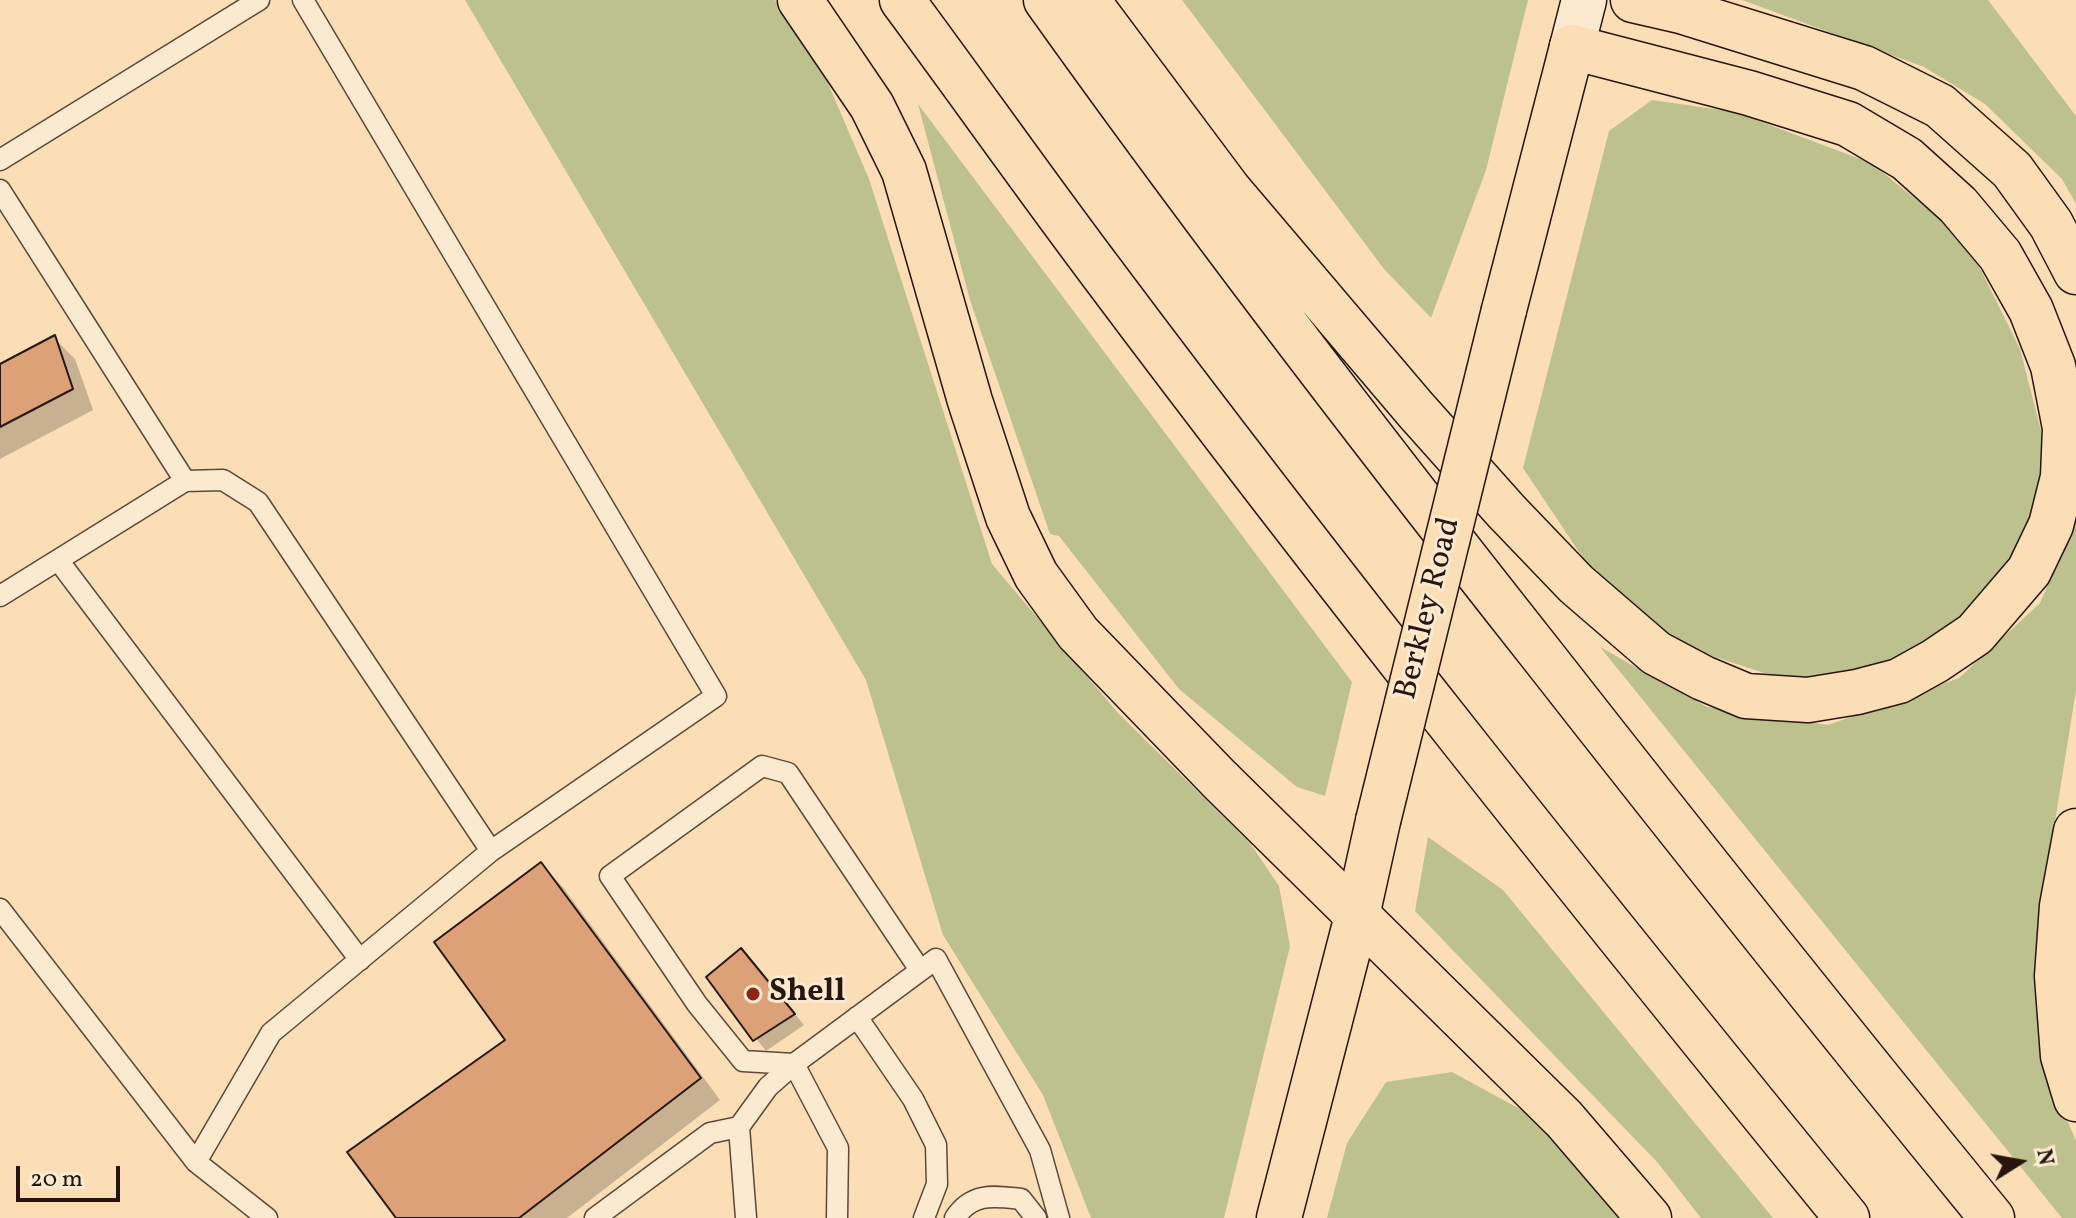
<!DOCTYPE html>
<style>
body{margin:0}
#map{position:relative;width:2076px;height:1218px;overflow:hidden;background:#fbdeb6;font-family:Vollkorn,serif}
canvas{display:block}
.north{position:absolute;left:1980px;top:1122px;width:80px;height:80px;-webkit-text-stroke:6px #fcead0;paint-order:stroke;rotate:79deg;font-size:22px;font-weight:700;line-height:32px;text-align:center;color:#28160e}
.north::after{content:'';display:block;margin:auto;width:28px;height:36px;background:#28160e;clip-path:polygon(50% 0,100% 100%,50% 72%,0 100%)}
.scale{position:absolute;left:16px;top:1166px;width:104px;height:36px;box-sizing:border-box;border:4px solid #28160e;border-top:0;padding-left:10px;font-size:24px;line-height:28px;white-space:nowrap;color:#28160e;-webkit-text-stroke:6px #fcead0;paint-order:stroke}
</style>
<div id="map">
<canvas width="2076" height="1218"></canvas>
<div class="north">N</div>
<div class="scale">20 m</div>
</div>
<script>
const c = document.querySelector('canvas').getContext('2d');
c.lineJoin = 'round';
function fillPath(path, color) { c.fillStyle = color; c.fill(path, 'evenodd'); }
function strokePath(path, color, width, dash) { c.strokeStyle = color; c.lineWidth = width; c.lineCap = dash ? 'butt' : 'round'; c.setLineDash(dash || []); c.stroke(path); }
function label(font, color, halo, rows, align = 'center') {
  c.font = font + ' Vollkorn,serif'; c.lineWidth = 6; c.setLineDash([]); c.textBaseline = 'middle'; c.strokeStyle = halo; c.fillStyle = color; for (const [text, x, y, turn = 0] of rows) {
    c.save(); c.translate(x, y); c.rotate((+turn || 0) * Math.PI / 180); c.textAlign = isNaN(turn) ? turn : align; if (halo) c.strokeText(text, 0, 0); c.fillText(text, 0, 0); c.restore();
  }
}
const green = new Path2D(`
 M465,0H775L821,67L869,179L992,564L1118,713L1250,843L1279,886L1290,946L1224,1218H1091L1043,1095L943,935L866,680Z
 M1182,0H1528L1486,170L1431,318L1384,269Z
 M1742,0H1988L2076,116V204L2062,179L1985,104L1924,67Z
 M1652,100L1735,112L1871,163L1966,240L2020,349L2047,454L2023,543L1962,618L1879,670L1789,681L1684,647L1595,576L1523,468L1609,131Z
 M918,104L1352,682L1325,796L1297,787L1179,689L1059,536L1050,534L970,300Z
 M2076,520V690L2038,928L2049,1077L2076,1141V1218H2062L1600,647L1707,707L1828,725L1959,678L2040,603Z
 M1428,837L1503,890L1773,1218H1701L1658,1163L1415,911Z
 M1452,1072L1531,1115L1621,1218H1327L1347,1143L1386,1082Z`);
const shadow = new Path2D(`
 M54,338L75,359L93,410L0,459V366Z
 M541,865L562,886L720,1100L567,1218H398L508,1040Z
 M751,961L804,1025L766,1051L709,978Z`);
const building = new Path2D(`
 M55,335L73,389L0,427V364Z
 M541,862L701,1078L519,1218H396L347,1152L505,1040L434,942Z
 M741,948L795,1014L753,1041L706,977Z`);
const lane = new Path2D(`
 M303,0L716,696L491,851
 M0,160L259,0
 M0,190L185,481
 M58,560L360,960
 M0,596L185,481L223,480L258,502L491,851L271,1033L196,1162
 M0,909L196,1162L267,1218
 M857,1017L913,1099L936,1145L937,1184L924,1218
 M794,1064L743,1061L697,1004L610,876L762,766L788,773L920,970
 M595,1218L710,1133L739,1127
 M746,1218L739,1127L768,1087L794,1064
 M837,1218L838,1148L794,1064L936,959L1040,1150L1059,1218
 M955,1218C972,1192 994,1196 1021,1199L1036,1218`);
const secondary = new Path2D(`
 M1572,47L1584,0`);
const primary = new Path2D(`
 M1504,310L1572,47
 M1279,1218L1357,916L1378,821`);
const highway = new Path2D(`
 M800,0L872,106L904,171L970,401L1008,517L1036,575L1078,633L1219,779L1564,1119L1649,1218
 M902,0C968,89 1032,180 1099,269C1340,591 1593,906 1847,1218
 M1046,0C1205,223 1372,440 1542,655C1690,844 1840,1032 1992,1218
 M1087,0L1229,190L1415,409L1506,511L1576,584L1656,653L1703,678L1746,696L1808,700L1857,692L1899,681L1935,661L1975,634L2029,571L2051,525L2063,477L2065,428L2053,366L2031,310L2000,255L1958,205L1907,159L1848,124L1749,93L1572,47
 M1633,0L1681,11L1864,68L1940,106L2012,170L2051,224L2076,272
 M2076,831L2062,906L2057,976L2063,1056L2076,1099`);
const primaryBridge = new Path2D(`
 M1378,821L1504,310`);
const markers = [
 [753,994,8,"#8f2418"]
];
const streetNames = [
 ["Berkley Road",1430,609,-76]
];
const poiNames = [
 ["Shell",769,994]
];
fillPath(green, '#bdc18e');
fillPath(shadow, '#0003');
fillPath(building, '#dda177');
strokePath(building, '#28160e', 2);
strokePath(lane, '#5d4838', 23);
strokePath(secondary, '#28160e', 47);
strokePath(primary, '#28160e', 47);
strokePath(highway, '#28160e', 47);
strokePath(lane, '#fcead0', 20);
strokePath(secondary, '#fcead0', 44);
strokePath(primary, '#fbdeb6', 44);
strokePath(highway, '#fbdeb6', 44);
strokePath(primaryBridge, '#28160e', 47, []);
strokePath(primaryBridge, '#fbdeb6', 44);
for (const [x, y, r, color] of markers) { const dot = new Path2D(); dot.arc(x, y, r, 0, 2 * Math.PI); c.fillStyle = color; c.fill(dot); strokePath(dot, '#fcead0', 3); }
label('32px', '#28160e', '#fcead0', streetNames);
label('bold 32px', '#28160e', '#fcead0', poiNames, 'left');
</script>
